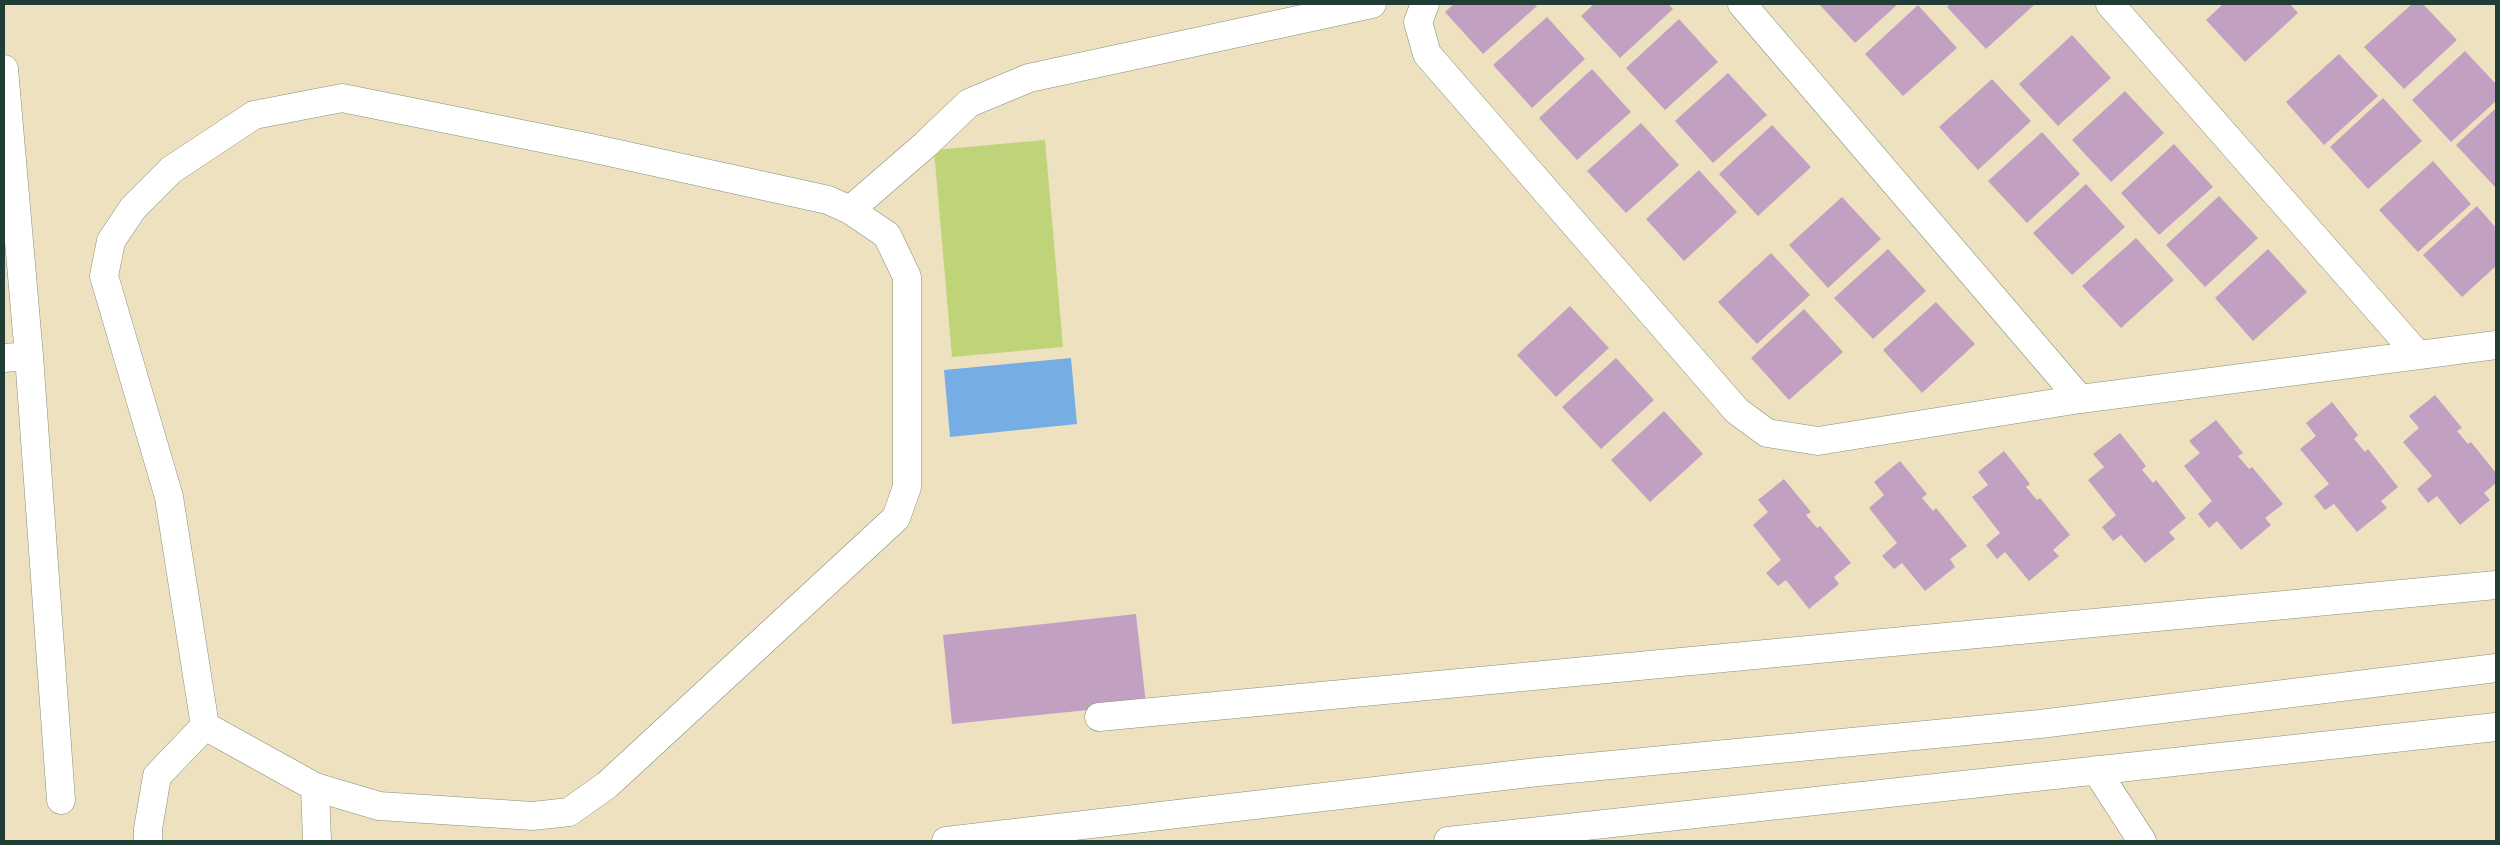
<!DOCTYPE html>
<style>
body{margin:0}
#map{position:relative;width:2500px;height:845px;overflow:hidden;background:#eee1c0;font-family:"Playpen Sans",sans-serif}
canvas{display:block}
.frame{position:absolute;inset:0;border:5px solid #1f3d34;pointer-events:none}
</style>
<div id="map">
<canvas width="2500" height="845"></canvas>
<div class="frame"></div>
</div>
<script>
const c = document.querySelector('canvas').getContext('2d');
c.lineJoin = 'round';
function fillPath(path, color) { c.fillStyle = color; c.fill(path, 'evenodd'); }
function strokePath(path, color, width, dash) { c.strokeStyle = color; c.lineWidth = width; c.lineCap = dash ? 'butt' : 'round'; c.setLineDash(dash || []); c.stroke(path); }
const green = new Path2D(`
 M1045,140L1063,347L952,357L934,150Z`);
const water = new Path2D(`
 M1071,358L1077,424L950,437L944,370Z`);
const building = new Path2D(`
 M1454,4H1535L1537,6L1483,54L1445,12Z
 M1594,4H1668L1673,9L1620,58L1581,16Z
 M1819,4H1898L1855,43Z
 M1950,4H2035L1986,49L1947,7Z
 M2223,4H2290L2298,13L2245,62L2206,20Z
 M2412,4H2423L2457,40L2404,89L2364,47Z
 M1918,5L1957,48L1903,96L1865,54Z
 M1547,17L1585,59L1532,108L1493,65Z
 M1679,19L1718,62L1665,110L1626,68Z
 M2072,35L2111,78L2058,126L2019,84Z
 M2465,51L2496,84V101L2451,142L2412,100Z
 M2339,54L2378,96L2324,145L2286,102Z
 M1592,69L1631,112L1577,160L1539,118Z
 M1728,73L1767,115L1713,163L1675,121Z
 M1992,79L2031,121L1978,170L1939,127Z
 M2125,91L2164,133L2111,182L2072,140Z
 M2383,98L2422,141L2368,189L2330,147Z
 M2496,108V186L2495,187L2456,145Z
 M1641,123L1679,165L1626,213L1587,171Z
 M1772,125L1811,167L1758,216L1719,174Z
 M2042,132L2080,174L2027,223L1988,181Z
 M2174,144L2213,187L2159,235L2121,193Z
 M2433,161L2471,204L2418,252L2379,210Z
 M1699,170L1737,212L1684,261L1646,219Z
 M2086,184L2125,227L2072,275L2033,233Z
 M2219,196L2258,238L2205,287L2166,245Z
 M1842,197L1881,239L1828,288L1789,245Z
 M2477,206L2496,228V266L2462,297L2423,255Z
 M2136,238L2174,280L2121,328L2082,286Z
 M1888,249L1926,291L1873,339L1834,298Z
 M2268,249L2307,292L2253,341L2215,298Z
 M1771,253L1810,295L1757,344L1718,302Z
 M1936,302L1975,344L1922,393L1883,350Z
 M1570,306L1609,348L1556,397L1517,355Z
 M1804,309L1843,352L1789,400L1751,358Z
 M1616,358L1654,400L1601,449L1562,407Z
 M2435,395L2462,428L2457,431L2468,444L2471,442L2496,473V483L2484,493L2490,500L2460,525L2437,496L2428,503L2417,489L2432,476L2403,442L2419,428L2409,416Z
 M2332,402L2358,435L2354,439L2365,452L2368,449L2398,487L2381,501L2387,508L2357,532L2334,504L2325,510L2314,496L2329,484L2300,449L2316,436L2306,423Z
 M1664,411L1703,454L1650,502L1611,460Z
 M2216,420L2243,453L2238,456L2249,469L2252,467L2283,504L2265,518L2271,525L2241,550L2217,521L2209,528L2198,514L2212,501L2184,466L2200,453L2189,441Z
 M2120,433L2146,466L2142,470L2153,483L2156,480L2186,518L2169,532L2175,539L2145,563L2121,535L2113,541L2102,527L2116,515L2088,480L2104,467L2093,454Z
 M2004,451L2030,484L2026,487L2037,500L2040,498L2070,535L2053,550L2059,556L2029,581L2005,552L1997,559L1986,545L2000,533L1972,497L1988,485L1978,472Z
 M1900,461L1927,494L1922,498L1933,511L1936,508L1967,546L1950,559L1955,567L1925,591L1902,563L1894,569L1882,556L1897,543L1869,508L1884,495L1874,482Z
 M1784,479L1811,512L1806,515L1817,528L1820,526L1851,563L1834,577L1839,584L1809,609L1786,580L1778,586L1766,573L1781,560L1753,525L1768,512L1758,500Z
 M1136,614L1146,704L952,724L943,635Z`);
const minor = new Path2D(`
 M1425,4L1418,22L1427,54L1737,411L1767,433L1818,441L2080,399L2496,345
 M1742,4L2080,399
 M2110,4L2418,355
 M4,69L29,356L61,800
 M342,98L591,148L828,200L850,210L887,235L907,277V487L896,518L607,785L569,812L533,816L379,806L315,787L205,726L169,497L104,276L111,241L133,208L171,170L254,115Z
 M850,210L925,145L969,103L1029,78L1372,4
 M4,358L29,356
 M1099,717L2496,585
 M2096,770L2142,841
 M315,787L317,841
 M148,841V829L157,776L205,726
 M946,841L1538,772L2040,724L2496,668
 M1448,841L2496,727`);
fillPath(green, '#bfd478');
fillPath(water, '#76ade5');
fillPath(building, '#c1a0c2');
strokePath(minor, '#868f7a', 29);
strokePath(minor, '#fff', 28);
</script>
